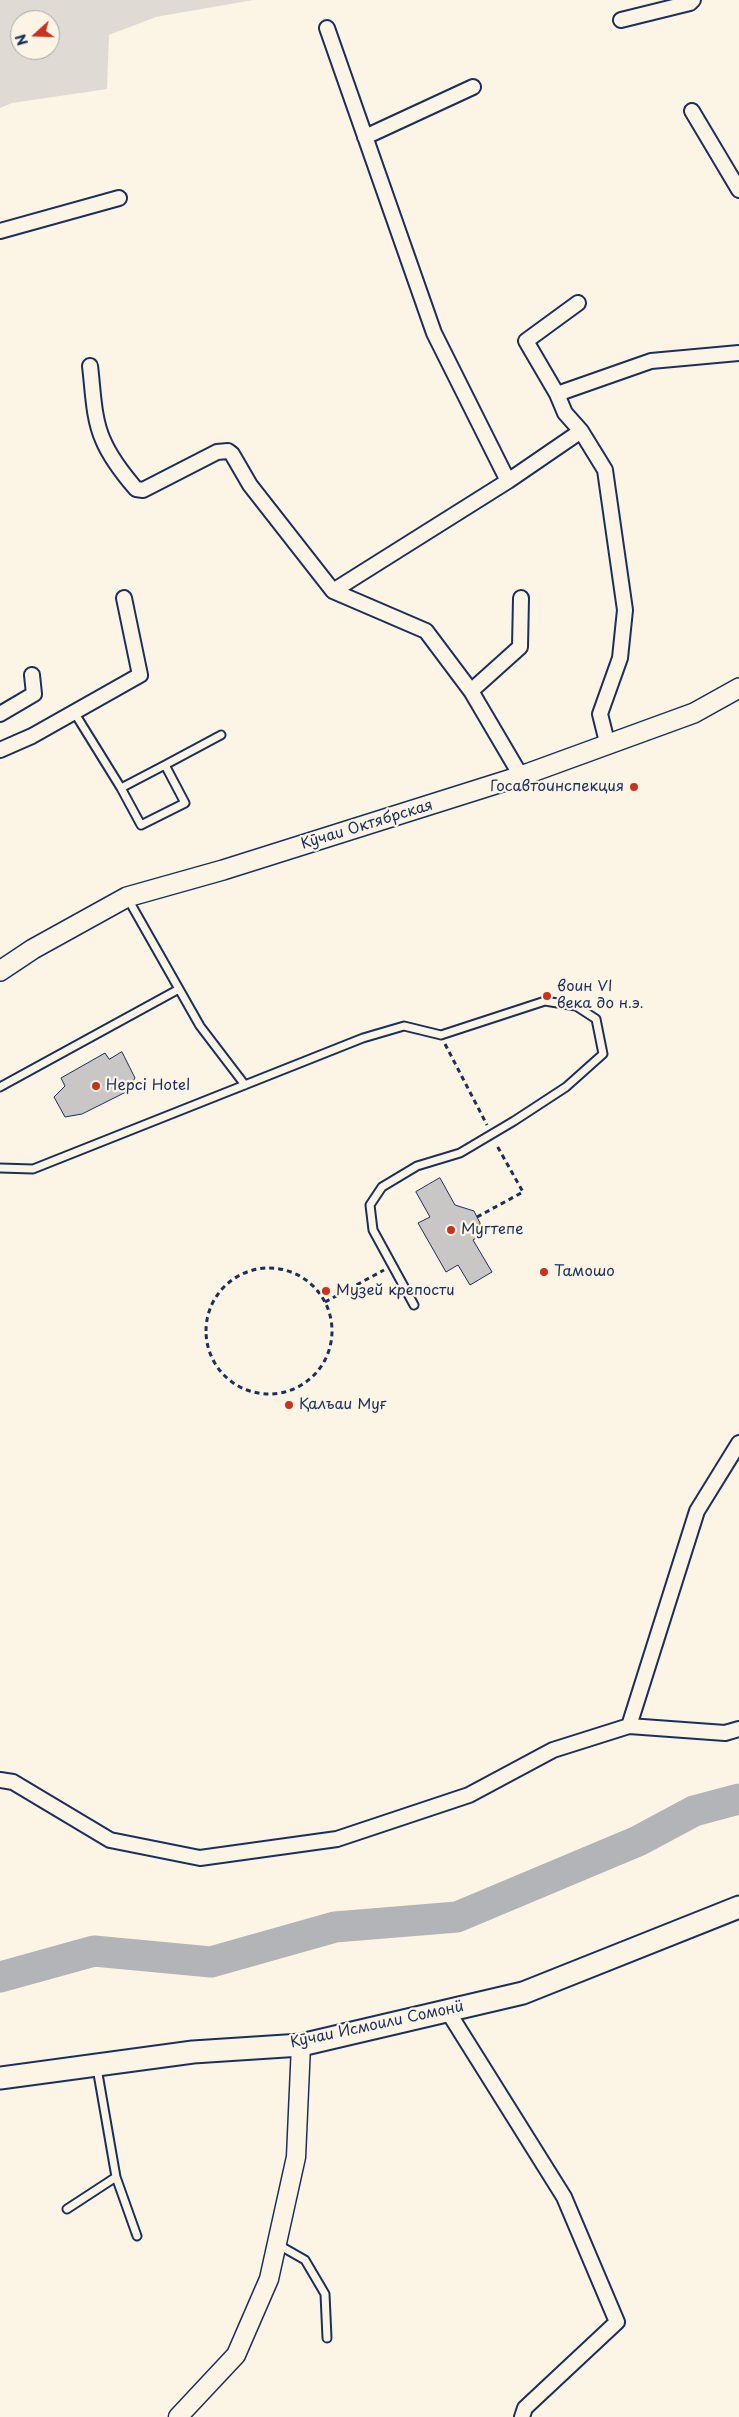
<!DOCTYPE html>
<meta charset="utf-8">
<style>
body{margin:0}
#map{position:relative;width:739px;height:2417px;overflow:hidden;background:#fcf5e5;font-family:"Playpen Sans",sans-serif}
canvas{display:block}
.north{position:absolute;left:10px;top:10px;width:50px;height:50px;box-sizing:border-box;background:#fcf5e5;border:1px solid #a2a6af;border-radius:50%;rotate:250deg;font-size:14px;font-weight:700;line-height:20px;text-align:center;color:#1b2f5e}
.north::after{content:'';display:block;margin:auto;width:18px;height:22px;background:#c8321e;clip-path:polygon(50% 0,100% 100%,50% 72%,0 100%)}
</style>
<div id="map">
<canvas width="739" height="2417"></canvas>
<div class="north">N</div>
</div>
<script>
const c = document.querySelector('canvas').getContext('2d');
c.lineJoin = 'round';
function fillPath(path, color) { c.fillStyle = color; c.fill(path, 'evenodd'); }
function strokePath(path, color, width, dash) { c.strokeStyle = color; c.lineWidth = width; c.lineCap = dash ? 'butt' : 'round'; c.setLineDash(dash || []); c.stroke(path); }
function label(font, color, halo, rows, align = 'center') {
  c.font = font + ' "Playpen Sans",sans-serif'; c.lineWidth = 4.5; c.setLineDash([]); c.textBaseline = 'middle'; c.strokeStyle = halo; c.fillStyle = color; for (const [text, x, y, turn = 0] of rows) {
    c.save(); c.translate(x, y); c.rotate((+turn || 0) * Math.PI / 180); c.textAlign = isNaN(turn) ? turn : align; if (halo) c.strokeText(text, 0, 0); c.fillText(text, 0, 0); c.restore();
  }
}
const green = new Path2D(`
 M0,0H253L156,17L109,35L107,89L12,103L0,108ZM20,20H50V50H20Z`);
const river = new Path2D(`
 M0,1977L94,1951L211,1962L335,1927L457,1917L638,1841L694,1811L739,1799`);
const building = new Path2D(`
 M122,1052L135,1078L126,1092L82,1114L65,1117L54,1097L65,1086L61,1078L105,1053L109,1059Z
 M440,1178L455,1205L474,1211L480,1223L479,1236L473,1240L492,1272L470,1285L458,1265L446,1272L418,1223L430,1217L416,1192Z`);
const path = new Path2D(`
 M445,1044L487,1125
 M477,1217L523,1192L496,1144
 M206 1331a63 63 0 1 1 126 0a63 63 0 1 1-126 0Z
 M325,1302L384,1270`);
const service = new Path2D(`
 M74,712L121,788L141,825L185,803L165,765L221,735
 M121,788L165,765
 M128,899L200,1026L245,1085
 M0,1087L179,989
 M0,1168L33,1169L363,1038L404,1026L441,1035L545,1001L576,1006L596,1019L603,1054L566,1087L514,1121L460,1153L417,1166L382,1187L370,1205L373,1230L414,1305
 M116,2177L137,2236
 M67,2209L116,2177L97,2068
 M277,2244L305,2260L325,2294L327,2338`);
const minor = new Path2D(`
 M621,20L690,3L693,0
 M327,28L434,333L508,481
 M692,111L739,190
 M365,137L473,87
 M0,231L119,198
 M90,366C93,389 93,418 103,440C110,457 124,475 136,489L143,490L217,452L228,451L232,454L250,485L333,591
 M557,394L526,341L578,303
 M581,431L605,470L625,610L620,658L600,714L608,746
 M471,691L520,647L521,598
 M0,714L34,694L32,675
 M0,750L32,736L140,675L124,598
 M521,776L471,691L426,631L333,591L508,481L581,431L565,413L557,394L651,361L739,353
 M629,1726L697,1511L739,1443
 M0,1780L13,1782L110,1840L200,1858L337,1839L469,1795L553,1750L629,1726L725,1733L739,1729
 M447,2010L564,2197L617,2322L525,2408L522,2417`);
const tertiary = new Path2D(`
 M178,2417L236,2355L269,2279L296,2157L301,2045`);
const secondary = new Path2D(`
 M0,971L33,949L127,897L223,870L521,776L694,713L739,688`);
const primary = new Path2D(`
 M0,2078L193,2052L301,2045L523,1993L739,1907`);
const markers = [
 [634,787,5,"#c8321e"],
 [547,996,5,"#c8321e"],
 [96,1086,5,"#c8321e"],
 [451,1230,5,"#c8321e"],
 [544,1272,5,"#c8321e"],
 [326,1291,5,"#c8321e"],
 [289,1405,5,"#c8321e"]
];
const poiNames = [
 ["Госавтоинспекция",624,787,"right"],
 ["воин VI",557,987],
 ["века до н.э.",557,1004],
 ["Hepci Hotel",106,1086],
 ["Мугтепе",461,1230],
 ["Тамошо",554,1272],
 ["Музей крепости",336,1291],
 ["Қалъаи Муғ",299,1405]
];
const streetNames = [
 ["Кӯчаи Октябрская",367,825,-17],
 ["Кӯчаи Исмоили Сомонӣ",377,2025,-12]
];
fillPath(green, '#dfdbd4');
strokePath(river, '#b2b4b8', 31);
fillPath(building, '#c8c7c6');
strokePath(building, '#1b2f5e', 1);
strokePath(service, '#1b2f5e', 11);
strokePath(minor, '#1b2f5e', 18);
strokePath(tertiary, '#1b2f5e', 21);
strokePath(secondary, '#1b2f5e', 22);
strokePath(primary, '#1b2f5e', 25);
strokePath(path, '#1b2f5e', 3, [5, 4]);
strokePath(service, '#fcf5e5', 7);
strokePath(minor, '#fcf5e5', 14);
strokePath(tertiary, '#fcf5e5', 18);
strokePath(secondary, '#fcf5e5', 19);
strokePath(primary, '#fcf5e5', 21);
for (const [x, y, r, color] of markers) { const dot = new Path2D(); dot.arc(x, y, r, 0, 2 * Math.PI); c.fillStyle = color; c.fill(dot); strokePath(dot, '#fcf5e5', 2); }
label('15px', '#1b2f5e', '#fcf5e5', poiNames, 'left');
label('15px', '#1b2f5e', '#fcf5e5', streetNames);
</script>
